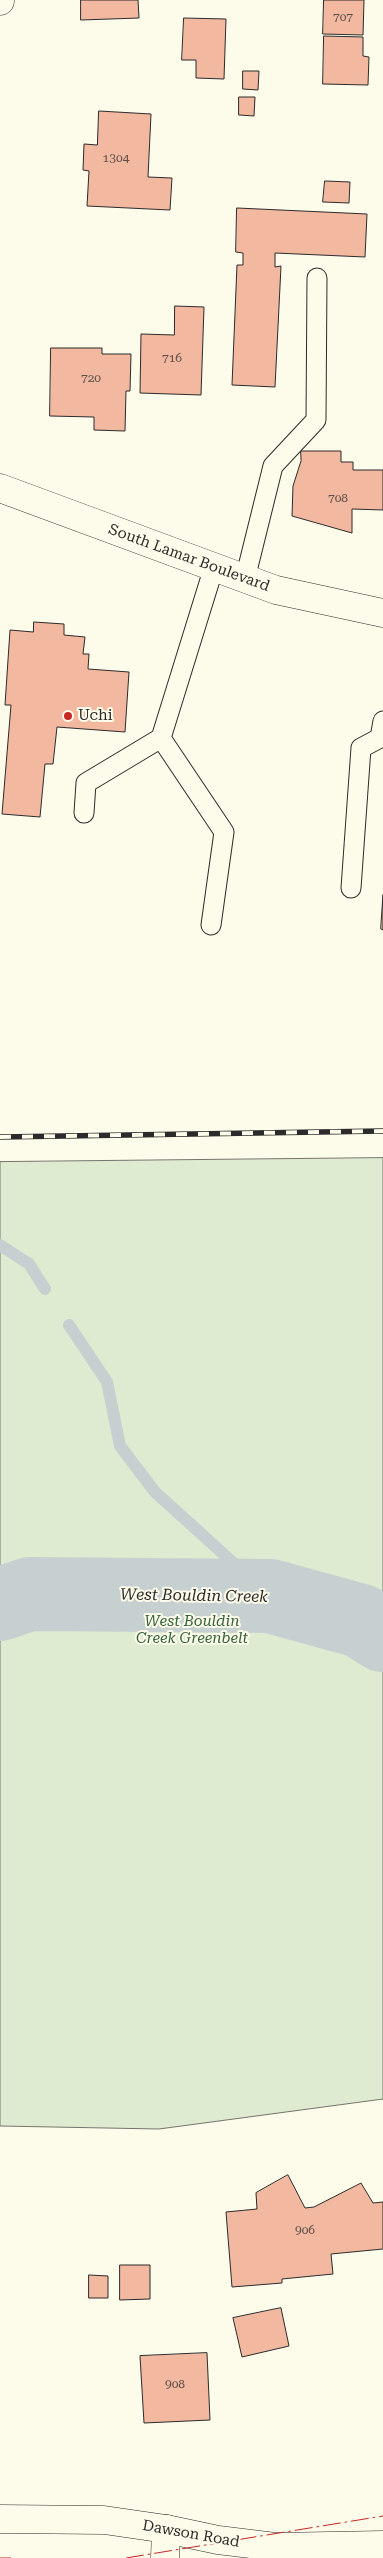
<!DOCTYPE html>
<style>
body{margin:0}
canvas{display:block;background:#fdfbea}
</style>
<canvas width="383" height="2558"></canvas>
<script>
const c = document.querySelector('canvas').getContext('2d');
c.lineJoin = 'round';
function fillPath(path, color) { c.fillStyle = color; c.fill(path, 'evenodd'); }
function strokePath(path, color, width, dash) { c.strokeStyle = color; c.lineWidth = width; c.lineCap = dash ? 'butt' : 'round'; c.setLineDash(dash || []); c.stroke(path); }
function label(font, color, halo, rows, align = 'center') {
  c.font = font + ' "Roboto Serif",serif'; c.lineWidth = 4; c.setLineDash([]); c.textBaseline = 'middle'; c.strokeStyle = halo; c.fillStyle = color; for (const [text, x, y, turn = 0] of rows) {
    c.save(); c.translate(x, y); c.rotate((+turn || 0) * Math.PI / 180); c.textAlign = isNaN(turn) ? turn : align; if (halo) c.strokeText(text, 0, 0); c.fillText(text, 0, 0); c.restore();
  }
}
const green = new Path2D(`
 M383,1158V2099L159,2129L0,2126V1162Z`);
const stream = new Path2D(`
 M0,1245L29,1264L45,1289
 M69,1325L107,1382L120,1446L155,1492L270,1596`);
const river = new Path2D(`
 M0,1604L30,1594L270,1596L361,1621L383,1635`);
const building = new Path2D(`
 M81,0H138L139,18L81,20Z
 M324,0H364L363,35L323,34Z
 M184,18L226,19L224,79L196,78V60H182Z
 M324,36L363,37V56L369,57L368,85L323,84Z
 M243,71H259L258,90L243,89Z
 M239,97H255L254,116L239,115Z
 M99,111L151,114L148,177L172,178L170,210L87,206L89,171L83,170L84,144L97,145Z
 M325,181L350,182L349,203L323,202Z
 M237,208L367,214L365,257L275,253V267L281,266L275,387L232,385L237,265H243V253L236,252Z
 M175,306L204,307L201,395L140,393L141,334L174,335Z
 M51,348H102V354H131L130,391H126L125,431L94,430V417L50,416Z
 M301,451H341V462H353V470H383V510L352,509V533L292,516L293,486L301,461Z
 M34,622L64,624V635L85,637L83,654H89L88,669L129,672L125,732L57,727L53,764H45L40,817L2,814L11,705H5L10,630L33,632Z
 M383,895V930L381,929Z
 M288,2175L305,2208L314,2207L361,2183L373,2203L383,2202V2249L331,2254L333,2274L282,2279V2283L232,2287L226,2212L257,2209L256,2193Z
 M120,2265H150V2299L120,2300Z
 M89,2275L108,2276V2298H89Z
 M281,2308L289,2346L242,2357L233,2318Z
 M207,2353L210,2420L144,2423L140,2356Z`);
const service = new Path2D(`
 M245,579L273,466L316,420L317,278
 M84,813L86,783L161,738
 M351,888L361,748L380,738L383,721
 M211,925L224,832L161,738L214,567`);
const minor = new Path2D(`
 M0,1V0
 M165,2558L166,2529`);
const tertiary = new Path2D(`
 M0,2519L104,2520L166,2529L218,2540L275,2547L383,2545`);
const primary = new Path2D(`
 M0,488L276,590L383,613`);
const rail = new Path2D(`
 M0,1137L383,1131`);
const power = new Path2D(`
 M0,2558H11
 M126,2558L383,2516`);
const markers = [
 [68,716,5,"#c62828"]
];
const numberNames = [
 ["707",343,17],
 ["1304",116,158],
 ["716",172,358],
 ["720",91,378],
 ["708",338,498],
 ["906",305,2230],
 ["908",175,2384]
];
const streetNames = [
 ["South Lamar Boulevard",189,558,20],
 ["Dawson Road",191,2534,10]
];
const poiNames = [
 ["Uchi",78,716]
];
const parkNames = [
 ["West Bouldin",192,1622],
 ["Creek Greenbelt",192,1639]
];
const waterNames = [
 ["West Bouldin Creek",194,1596,1]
];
fillPath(green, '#deebd1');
strokePath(green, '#74746e', 1);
strokePath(stream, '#c7d0d0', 12);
strokePath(river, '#c7d0d0', 74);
fillPath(building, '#f2b8a0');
strokePath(building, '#2b2b2b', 1);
strokePath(service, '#2b2b2b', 21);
strokePath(minor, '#2b2b2b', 29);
strokePath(tertiary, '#2b2b2b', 29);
strokePath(primary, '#2b2b2b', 29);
strokePath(service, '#fdfbea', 19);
strokePath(minor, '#fdfbea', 28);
strokePath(tertiary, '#fdfbea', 28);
strokePath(primary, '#fdfbea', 28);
strokePath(rail, '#2b2b2b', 5.5);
strokePath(rail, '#fdfbea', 4, [11]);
strokePath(power, '#c62828', 1, [18, 4, 2.5, 4]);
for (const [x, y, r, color] of markers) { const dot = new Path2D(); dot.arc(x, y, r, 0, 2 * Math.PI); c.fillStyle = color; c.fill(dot); strokePath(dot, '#fdfbea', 2); }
label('12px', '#5d4e48', null, numberNames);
label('15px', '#2b2b2b', '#fdfbea', streetNames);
label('15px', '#2b2b2b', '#fdfbea', poiNames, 'left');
label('italic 15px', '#34623c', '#fdfbea', parkNames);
label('italic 16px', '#2b2b2b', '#fdfbea', waterNames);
</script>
